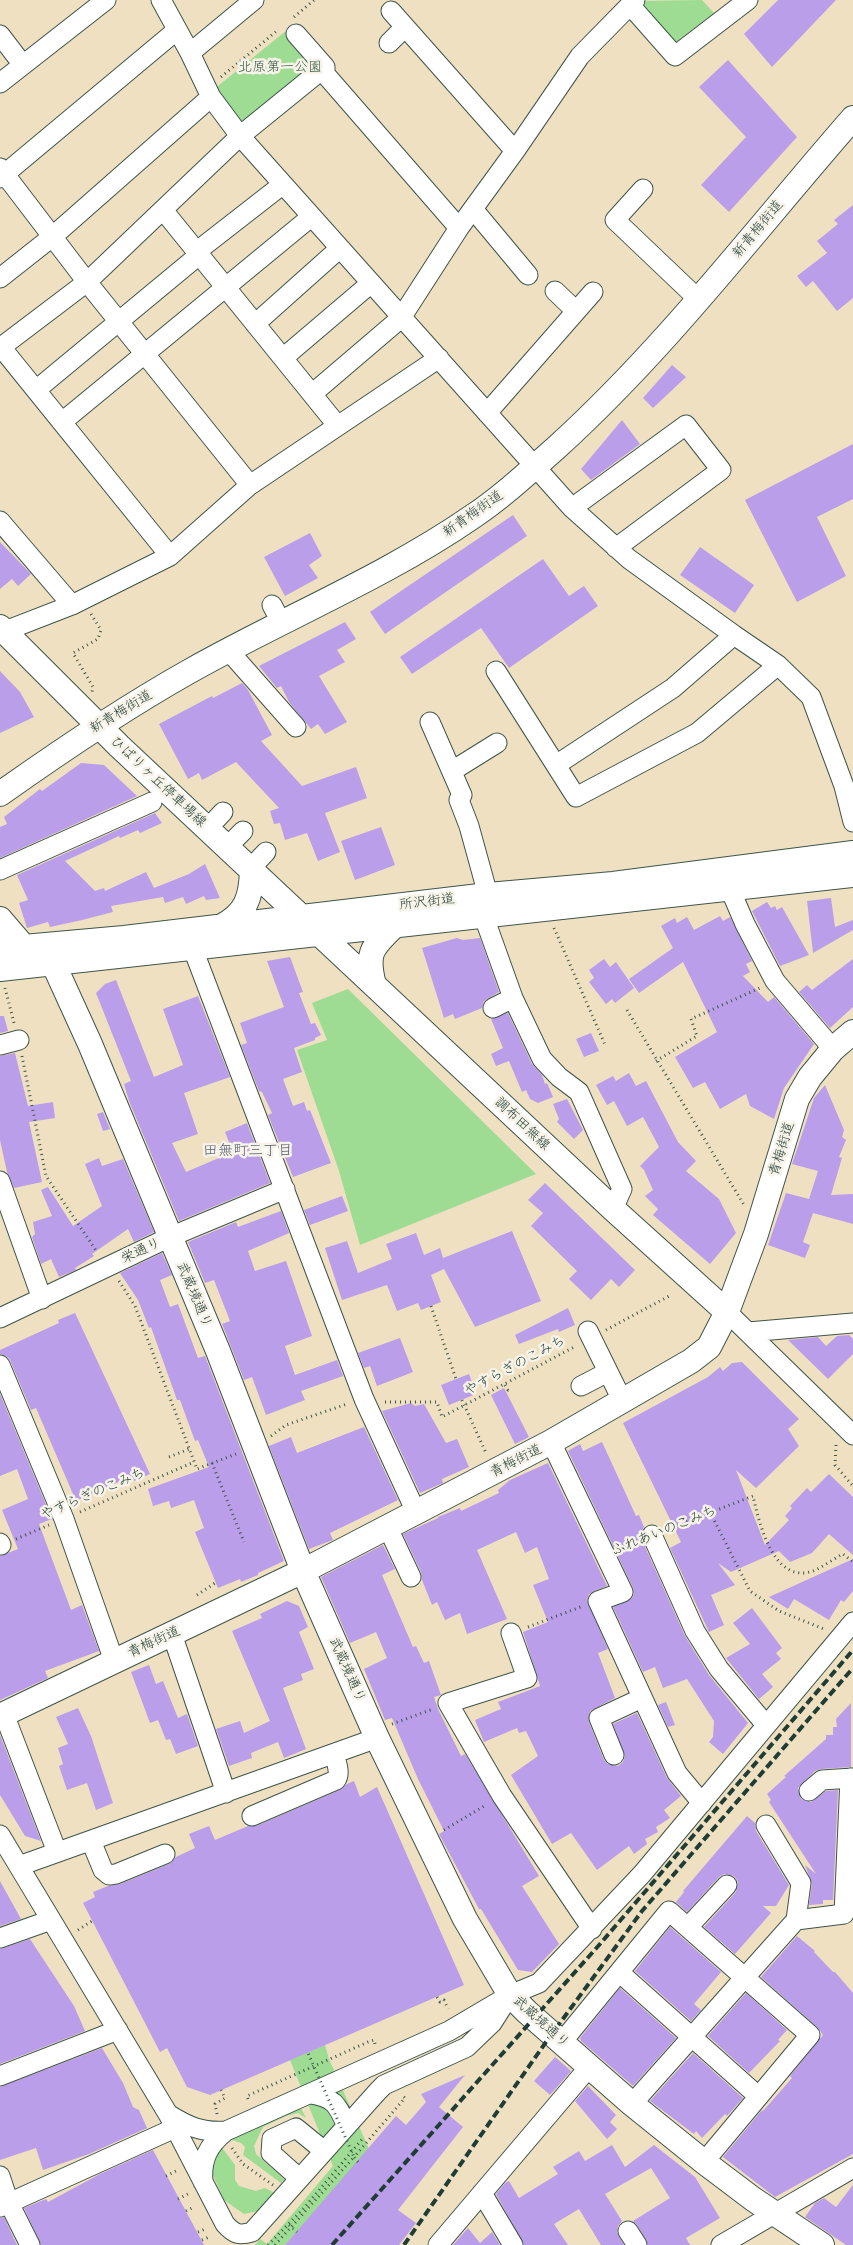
<!DOCTYPE html>
<meta charset="utf-8">
<style>
body{margin:0}
canvas{display:block;background:#efe0c2}
</style>
<canvas width="853" height="2245"></canvas>
<script>
const c = document.querySelector('canvas').getContext('2d');
c.lineJoin = 'round';
function fillPath(path, color) { c.fillStyle = color; c.fill(path, 'evenodd'); }
function strokePath(path, color, width, dash) { c.strokeStyle = color; c.lineWidth = width; c.lineCap = dash ? 'butt' : 'round'; c.setLineDash(dash || []); c.stroke(path); }
function label(font, color, halo, rows, align = 'center') {
  c.font = font + ' "Shantell Sans","Klee One",sans-serif'; c.lineWidth = 5; c.setLineDash([]); c.textBaseline = 'middle'; c.strokeStyle = halo; c.fillStyle = color; for (const [text, x, y, turn = 0] of rows) {
    c.save(); c.translate(x, y); c.rotate((+turn || 0) * Math.PI / 180); c.textAlign = isNaN(turn) ? turn : align; if (halo) c.strokeText(text, 0, 0); c.fillText(text, 0, 0); c.restore();
  }
}
const green = new Path2D(`
 M702,0L714,13L676,42L639,1Z
 M287,30L320,67L238,131L213,90Z
 M348,989L536,1174L360,1245L339,1171L297,1050L327,1040L312,1003Z
 M325,2045L329,2059L369,2149L285,2245H255L260,2239L267,2244L333,2166L290,2060Z
 M301,2108L306,2118L298,2113L286,2116L263,2127L254,2146L256,2154L284,2179L281,2183L243,2155L245,2147L241,2143L232,2140L231,2136Z
 M220,2145L235,2165V2180L239,2186L256,2191L265,2188L275,2193L263,2210L244,2214L224,2200L211,2171Z`);
const building = new Path2D(`
 M778,0H836L772,67L744,34Z
 M728,60L797,137L729,212L701,185L746,137L699,87Z
 M853,205V298L837,311L813,281L806,287L797,276L827,253L817,241L838,224L834,220Z
 M672,365L686,377L653,408L643,398Z
 M622,420L640,444L591,480L581,469Z
 M853,444V499L817,517L846,576L797,602L745,500Z
 M513,515L527,536L385,634L370,612Z
 M310,533L322,556L309,565L318,578L285,596L264,557Z
 M0,542L31,574L18,586L12,579L0,589Z
 M700,547L754,585L735,613L680,575Z
 M543,559L569,596L584,586L598,606L509,668L481,628L412,674L400,657Z
 M345,622L356,639L337,650L345,662L319,676L347,722L325,734L318,724L311,729L289,702L281,686L277,688L259,666Z
 M0,671L20,692L34,717L0,733Z
 M242,683L248,690L272,735L261,741L302,786L356,767L367,798L325,813L340,852L318,861L307,833L285,840L280,823L274,824L270,811L279,808L236,762L202,780L199,773L188,779L159,724L212,696L213,698Z
 M81,763L104,765L137,796L0,858V827L7,824L4,817L40,789L42,791Z
 M155,813L162,823L140,833L138,830L120,838L119,836L65,861L95,891L104,888L105,891L146,872L154,888L189,874L205,864L220,898L206,900L204,896L186,904L183,897L165,903L163,897L111,906L113,912L82,920L50,927L48,922L27,928L19,903L28,900L17,875Z
 M381,827L395,865L355,880L341,841Z
 M831,898L835,927L853,920V930L813,953L807,901Z
 M767,902L771,908L775,906L777,910L782,907L809,955L780,966L752,911Z
 M720,916L723,921L730,917L752,961L746,964L750,972L743,976L768,1002L774,997L814,1044L784,1088L774,1119L750,1106L746,1094L720,1109L705,1082L693,1088L675,1057L717,1032L683,962L639,993L629,979L673,948L661,926L675,918L677,923L687,917L694,930Z
 M457,938L463,940L480,938L499,992L484,1001L482,1008L455,1019L453,1014L444,1018L422,948Z
 M290,957L303,992L299,993L311,1024L315,1023L321,1035L315,1038V1040L294,1048L302,1072L283,1079L293,1106L304,1102L307,1111L310,1110L331,1163L293,1177L268,1115L272,1113L262,1092L259,1091L241,1045L247,1043L240,1023L284,1007L267,961Z
 M604,959L610,967L616,962L634,988L615,1003L612,999L606,1004L589,982L594,978L589,970Z
 M853,959V1007L830,1028L799,992L807,985L812,990Z
 M116,980L154,1077L183,1065L163,1009L198,996L230,1077L184,1093L198,1134L172,1143L186,1172L233,1152L225,1132L247,1123L270,1183L179,1221L129,1101L124,1084L131,1081L96,993L105,984Z
 M508,1013L532,1064L542,1075L545,1084L547,1083L553,1097L538,1103L530,1099L526,1090L522,1092L509,1061L496,1066L491,1054L503,1048L491,1019Z
 M0,1016H4L8,1031L0,1033Z
 M591,1033L599,1051L584,1057L576,1039Z
 M15,1053L28,1106L53,1102L55,1118L29,1122L42,1182L14,1188L7,1172L0,1140V1056Z
 M629,1073L636,1086L646,1081L678,1142L696,1161L686,1171L719,1199L736,1233L710,1264L653,1215L658,1209L645,1196L653,1190L644,1170L640,1166L659,1147L643,1117L627,1126L614,1101L607,1105L596,1085L613,1076L616,1081Z
 M825,1085L844,1130L842,1137L846,1140L839,1157L842,1158L831,1195L853,1194V1224L813,1213L803,1242L810,1245L805,1258L768,1245L786,1193L809,1199L818,1171L792,1164L814,1098Z
 M567,1099L583,1130L574,1139L557,1122L559,1119L553,1104Z
 M103,1112L110,1129L103,1131L97,1114Z
 M99,1158L102,1166L123,1159L154,1232L134,1242L128,1229L92,1254L94,1256L75,1268L76,1270L59,1277L51,1259L41,1264L32,1237L35,1234L33,1222L52,1216L41,1190L48,1187L73,1226L102,1206L85,1164Z
 M545,1183L635,1270L619,1287L611,1279L591,1300L569,1279L577,1271L531,1226L543,1213L528,1200Z
 M342,1196L348,1211L310,1225L304,1210Z
 M281,1211L289,1233L248,1251L255,1271L286,1261L312,1336L285,1346L295,1375L337,1360L343,1376L301,1391L305,1400L266,1415L252,1377L244,1380L224,1329L222,1324L230,1321L214,1280L205,1283L188,1242L236,1222L238,1227Z
 M512,1231L541,1301L475,1327L444,1269L431,1275L441,1302L421,1310L418,1303L397,1311L387,1285L342,1300L325,1248L347,1241L358,1273L392,1259L386,1244L416,1233L424,1255L440,1248L443,1258Z
 M162,1253L172,1275L160,1280L170,1307L178,1304L198,1358L205,1356L284,1561L258,1573V1575L241,1582L240,1579L218,1588L195,1532L204,1528L194,1500L171,1508L169,1501L153,1506L148,1489L209,1467L198,1440L195,1441L180,1400H177L151,1327L149,1328L138,1300L120,1273Z
 M568,1308L575,1325L559,1332L558,1329L519,1344L515,1335Z
 M75,1313L150,1474L134,1481L132,1476L76,1501L36,1408L31,1410L10,1360L6,1356L0,1354V1350L59,1323L58,1320Z
 M849,1335L853,1339V1354L828,1379L788,1340L818,1337L826,1346L837,1336Z
 M400,1338L413,1372L377,1386L370,1366L364,1368L358,1353Z
 M742,1362L799,1419L788,1429L799,1446L756,1488L736,1470L765,1545L789,1520L785,1516L792,1508L790,1506L807,1488L811,1492L829,1474L853,1497V1555L829,1534L812,1553L790,1562L779,1551L731,1572L718,1563L735,1585L711,1595L724,1625L709,1632L670,1548L681,1542L623,1423L708,1377L720,1367L723,1371L732,1363Z
 M469,1374L476,1394L449,1405L441,1385Z
 M504,1388L529,1437L515,1444L491,1395Z
 M0,1394L52,1519L39,1524L71,1610L82,1605L99,1651L45,1671L48,1678L0,1700V1556L18,1549L2,1510L28,1499L17,1469L0,1476Z
 M411,1403L415,1406L424,1404L446,1443L457,1439L469,1467L442,1479L443,1483L420,1493L382,1411Z
 M364,1427L398,1500L330,1533L333,1540L309,1549L269,1446L291,1437L297,1453Z
 M602,1442L636,1516L639,1515L644,1527L641,1533L642,1540L685,1636L709,1675L748,1723L723,1754L709,1742L713,1737L714,1721L687,1679L663,1688L655,1667L643,1672L613,1607L631,1599L634,1594L633,1588L568,1451L580,1444L583,1451Z
 M548,1463L607,1586L594,1591L589,1594L587,1600L608,1649L598,1653L615,1698L590,1711L589,1722L604,1760L608,1764L618,1766L623,1762L625,1756L613,1724L637,1713L667,1778L681,1796L664,1810L670,1818L656,1827L658,1832L645,1839L647,1844L634,1854L629,1846L597,1870L571,1833L552,1844L511,1775L538,1756L526,1731L519,1733L517,1728L484,1742L475,1720L501,1709L498,1702L540,1686L523,1632L548,1622L533,1585L549,1579L537,1547L525,1553L516,1532L477,1550L507,1619L467,1634L460,1613L445,1620L437,1602L432,1605L422,1580L421,1572L403,1534L438,1518V1517L460,1508L461,1511L499,1493L498,1490L510,1480Z
 M383,1545L395,1569L382,1575L413,1647L416,1646L424,1663L429,1661L441,1695L434,1697L438,1709L461,1756L465,1754L539,1876L522,1886L559,1944L532,1972L518,1970L481,1909H479L439,1834L444,1831L418,1779L392,1718L385,1720L364,1669L387,1658L376,1632L350,1643L321,1577Z
 M853,1559V1591L844,1602L841,1600L829,1620L794,1599L788,1609L769,1597Z
 M287,1601L299,1606L308,1627L299,1632L314,1669L301,1674L303,1680L283,1688L306,1749L284,1758L278,1742L251,1753L252,1758L229,1766L216,1729L240,1721L244,1733L270,1721L232,1631L262,1618L260,1614Z
 M752,1608L782,1648L776,1653L781,1659L762,1674L773,1687L759,1699L726,1658L750,1644L733,1623Z
 M149,1665L156,1684L163,1681L178,1718L187,1714L198,1746L176,1754L170,1739L166,1740L158,1720L150,1723L131,1672Z
 M666,1702L675,1725L668,1727L658,1705Z
 M851,1703V1767L821,1769L815,1771L798,1788L801,1799L811,1802L826,1791L838,1790L833,1900H823V1904L809,1905L812,1884L805,1865L816,1874L769,1802L771,1800L767,1794L786,1777L784,1776L826,1739V1735H833V1727H837L836,1719Z
 M78,1708L91,1736L113,1803L96,1810L87,1783L67,1790L59,1766L63,1764L58,1748L68,1744L56,1717Z
 M0,1735L41,1841L25,1836L0,1795Z
 M354,1781L360,1797L377,1787L464,1985L210,2095L187,2087L167,2048L160,2052L83,1903L95,1897L93,1892L108,1886L120,1884L169,1864L176,1857L195,1848L189,1834L209,1826L215,1840L248,1826H256L340,1790L347,1784Z
 M747,1816L755,1823L756,1831L789,1885L776,1906H763L771,1913L735,1954L704,1927L736,1892L738,1882L734,1876L724,1874L719,1877L687,1912L676,1902L684,1892L683,1891Z
 M0,1881L21,1919L0,1926Z
 M670,1927L721,1972L694,2004L701,2010L691,2021L635,1971Z
 M797,1936L815,1951L814,1952L833,1972H835L853,1993V2154L775,2197L723,2157L762,2110L763,2111L792,2078L790,2076L823,2035L817,2027L761,1977Z
 M30,1939L74,2006L85,2031L0,2064V1949Z
 M620,1988L676,2038L633,2086L581,2041L580,2038Z
 M746,1993L787,2030L778,2040L780,2041L749,2073L708,2036Z
 M102,2048L123,2083L133,2107L139,2110L147,2128L89,2154L43,2170L36,2148L0,2160V2087Z
 M693,2053L743,2098L727,2116L725,2114L702,2138L696,2131L694,2134L650,2101Z
 M555,2057L571,2071L550,2095L534,2081Z
 M465,2075L439,2107L463,2127L398,2210L416,2223L399,2245H285L396,2116L406,2125L426,2102L421,2094Z
 M588,2086L616,2115L610,2122L617,2129L607,2139L575,2101Z
 M612,2145L625,2167L654,2145L695,2177L720,2218L686,2238L690,2245H648L637,2225L633,2221L670,2198L651,2168L605,2194L622,2221L618,2226L617,2232L624,2245H601L579,2209L554,2224L568,2245H524L496,2194L505,2183L509,2181L519,2198L558,2174L553,2167L579,2151L585,2161Z
 M153,2150L204,2245H41L24,2208L46,2199L48,2202L100,2174Z
 M853,2185V2245H846L805,2217L815,2203L824,2198L836,2207Z
 M4,2217L17,2245H0V2218Z
 M468,2228L480,2243L492,2232L500,2245H453Z`);
const path = new Path2D(`
 M294,17L314,0
 M221,77L278,30
 M91,614L101,630L98,639L73,653L93,687L92,692
 M554,928L606,1047
 M5,988L14,1023
 M627,1010L744,1205
 M22,1056L46,1176L97,1252
 M656,1061L697,1036L691,1019L760,988
 M119,1281L135,1306L197,1469L236,1454
 M431,1306L456,1379
 M606,1330L671,1295
 M505,1385L508,1390L511,1388
 M462,1400L486,1453
 M385,1402H437L442,1417L576,1346
 M271,1436L286,1425L347,1404
 M836,1445L835,1465L853,1486
 M169,1457L189,1449
 M212,1463L244,1542
 M80,1512L194,1462
 M710,1512L750,1591L779,1611L824,1629
 M668,1529L753,1496C759,1522 773,1585 813,1571C823,1567 833,1559 843,1554L853,1562
 M16,1539L49,1525
 M622,1547L637,1541
 M197,1595L215,1583
 M528,1627L583,1606
 M392,1724L433,1709
 M444,1830L486,1805
 M78,1930L92,1921
 M437,1997L440,2002L444,2000L448,2009
 M248,2099L247,2096L368,2042L374,2040L375,2044
 M217,2114L215,2104L225,2098L221,2090
 M232,2148L243,2164L273,2185
 M358,2162L354,2157L405,2098L402,2095
 M166,2176L176,2171
 M178,2199L188,2194
 M186,2211L194,2207
 M289,2225L297,2232
 M198,2232L205,2229
 M202,2240L209,2237
 M268,2245L304,2208L364,2137`);
const minor = new Path2D(`
 M161,0L190,53L211,97L240,136L572,508L629,559L734,635L778,665L811,697L844,786L853,822
 M630,5L675,56L748,0
 M391,11L515,151
 M296,34L325,67V74L459,228
 M0,35L23,65
 M389,43L405,27
 M190,53L254,0
 M0,83L106,0
 M0,168L87,282L250,485
 M0,178L177,30
 M643,189L615,220L698,299
 M473,209L528,275
 M163,210L337,425
 M196,252L282,185
 M0,278L52,237L211,97
 M555,291L576,311
 M255,324L339,249
 M1,347L170,556
 M0,348L87,282L240,136L325,67
 M283,358L370,284
 M36,390L199,255
 M312,394L401,318L459,228L515,151L580,56L635,0
 M487,413L593,292
 M62,422L311,217
 M572,508L686,425L721,470L616,548
 M0,521L72,605
 M272,605L281,622
 M0,633L72,605L170,556L250,485L439,358
 M228,650L296,727
 M496,671L576,797L697,733L778,665
 M430,722L462,795L459,800L469,826L488,895
 M556,765L673,688L734,635
 M452,771L497,743
 M207,829L223,812
 M227,847L243,831
 M250,869L266,852
 M0,870L152,802
 M730,889L745,924L775,981L833,1049
 M484,917L513,998L542,1059L559,1077L579,1092L622,1189L613,1209
 M193,949L364,1399L416,1512
 M493,1008L513,998
 M0,1045L19,1040
 M0,1181L42,1299
 M727,1312L853,1435
 M0,1318L170,1237L285,1189
 M588,1331L623,1402
 M748,1332L853,1323
 M0,1365L64,1519L114,1661
 M581,1386L608,1372
 M551,1442L623,1592L598,1601L677,1773L702,1803
 M387,1526L411,1577
 M652,1535L695,1631L719,1669L766,1725
 M0,1543L1,1545
 M511,1633L527,1678L448,1703L502,1796L592,1929
 M172,1634L226,1793
 M4,1714L57,1852
 M614,1755L599,1718L642,1698
 M809,1791L822,1780L853,1778
 M252,1816L336,1780C341,1773 336,1761 334,1754
 M766,1825L801,1883L796,1920
 M0,1835L168,2114L225,2224C234,2234 239,2236 252,2232L378,2091L384,2085L467,2047L492,2023L508,1998
 M91,1841L103,1870L109,1875L116,1874L165,1854
 M19,1866L377,1738
 M688,1927L727,1885
 M0,1938L51,1920
 M619,1972L758,2096
 M562,2042L669,1911L810,2035L704,2162
 M0,2076L118,2030
 M311,2094C334,2098 337,2104 346,2124
 M632,2104L796,1920L844,1914L850,1778
 M168,2114C187,2126 202,2133 226,2131
 M0,2176L9,2203L30,2245
 M299,2178L271,2153L272,2139L296,2128L323,2150
 M203,2182C201,2160 208,2145 226,2131L449,2031L510,1995L539,1983L642,1874L853,1622
 M482,2193L513,2245
 M0,2207L175,2128
 M628,2231L637,2245
 M438,2245L590,2066
 M721,2245L853,2168`);
const major = new Path2D(`
 M0,627L119,746L613,1209L727,1312
 M0,794C62,750 124,708 190,671C282,619 385,577 472,517C502,497 530,471 557,447C666,348 756,229 853,118
 M0,919L24,947
 M222,926C246,913 251,898 252,871
 M0,949L124,938L488,895L613,884L853,853
 M54,965L90,1044L218,1351L303,1571L377,1738L465,1919L510,1995L527,2012L632,2104L704,2162L753,2199L822,2245
 M0,969L853,875
 M374,985C366,954 371,948 393,927
 M0,1716L303,1571L551,1442L691,1361L709,1347L727,1312L756,1234L797,1099L810,1077L833,1049L853,1032`);
const rail = new Path2D(`
 M332,2245L600,1944L853,1650
 M404,2245L546,2042L642,1911L853,1668`);
const pathBridge = new Path2D(`
 M275,2245L354,2157L308,2053`);
const parkNames = [
 ["北原第一公園",280,67]
];
const streetNames = [
 ["新青梅街道",758,229,-50],
 ["新青梅街道",473,514,-35],
 ["新青梅街道",121,712,-31],
 ["ひばりヶ丘停車場線",158,782,43],
 ["所沢街道",427,902,-7],
 ["調布田無線",522,1124,43],
 ["青梅街道",782,1149,-73],
 ["栄通り",141,1251,-25],
 ["武蔵境通り",194,1295,67],
 ["やすらぎのこみち",515,1366,-28],
 ["青梅街道",516,1461,-27],
 ["やすらぎのこみち",93,1494,-23],
 ["ふれあいのこみち",664,1531,-22],
 ["青梅街道",154,1642,-25],
 ["武蔵境通り",347,1670,66],
 ["武蔵境通り",541,2022,42]
];
const neighbourhoodNames = [
 ["田無町三丁目",248,1151]
];
fillPath(green, '#9ddc92');
fillPath(building, '#bb9ee9');
strokePath(minor, '#3e5549', 21);
strokePath(major, '#3e5549', 26);
strokePath(path, '#3e5549', 3, [1, 4]);
strokePath(minor, '#fff', 19);
strokePath(major, '#fff', 24);
strokePath(rail, '#1f3d34', 4, [8, 4]);
strokePath(pathBridge, '#3e5549', 3, [1, 4]);
label('14px', '#385d47', '#f7f3e8', parkNames);
label('14px', '#1f3d34', '#f7f3e8', streetNames);
label('15px', '#565f73', '#f7f3e8', neighbourhoodNames);
</script>
